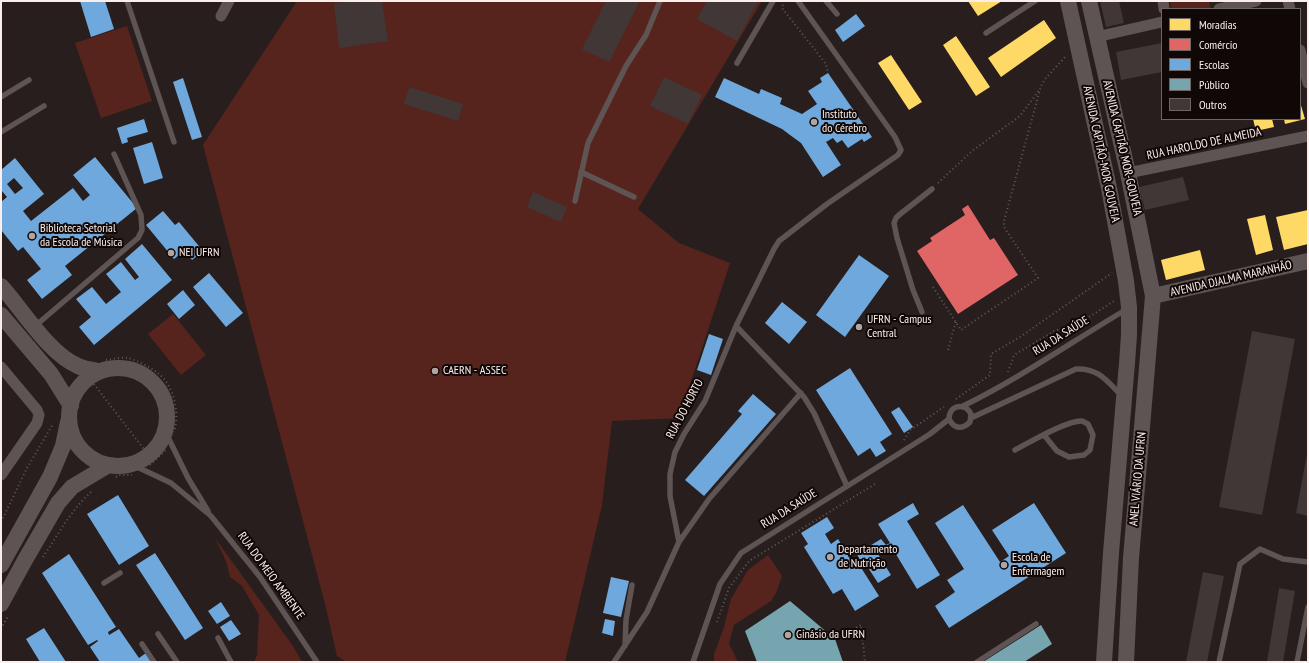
<!DOCTYPE html>
<meta charset="utf-8">
<style>
body{margin:0}
#map{position:relative;width:1309px;height:663px;overflow:hidden;background:#281e1d;font-family:"PT Sans Narrow",sans-serif}
canvas{display:block}
.frame{position:absolute;inset:0;border:2px solid #fbeeeb;pointer-events:none}
.legend{position:absolute;left:1161px;top:8px;width:140px;height:112px;box-sizing:border-box;background:#100807;border:1px solid #6e6462;margin:0;padding:5px 7px;list-style:none;font-size:12px;color:#fbeeeb}
.legend li{display:flex;align-items:center;gap:8px;height:20px}
.legend b{width:20px;border:1px solid #6e6462}
</style>
<div id="map">
<canvas width="1309" height="663"></canvas>
<div class="frame"></div>
<ul class="legend">
<li><b style="height:11px;background:#ffd966"></b>Moradias</li>
<li><b style="height:11px;background:#e06666"></b>Comércio</li>
<li><b style="height:11px;background:#6fa8dc"></b>Escolas</li>
<li><b style="height:11px;background:#76a5af"></b>Público</li>
<li><b style="height:11px;background:#403736"></b>Outros</li>
</ul>
</div>
<script>
const c = document.querySelector('canvas').getContext('2d');
c.lineJoin = 'round';
function fillPath(path, color) { c.fillStyle = color; c.fill(path, 'evenodd'); }
function strokePath(path, color, width, dash) { c.strokeStyle = color; c.lineWidth = width; c.lineCap = dash ? 'butt' : 'round'; c.setLineDash(dash || []); c.stroke(path); }
function label(font, color, halo, rows, align = 'center') {
  c.font = font + ' "PT Sans Narrow",sans-serif'; c.lineWidth = 4; c.setLineDash([]); c.textBaseline = 'middle'; c.strokeStyle = halo; c.fillStyle = color; for (const [text, x, y, turn = 0] of rows) {
    c.save(); c.translate(x, y); c.rotate((+turn || 0) * Math.PI / 180); c.textAlign = isNaN(turn) ? turn : align; if (halo) c.strokeText(text, 0, 0); c.fillText(text, 0, 0); c.restore();
  }
}
const green = new Path2D(`
 M297,1H762L638,209L679,243L730,263L679,418L612,421L602,505L565,662H347L337,656L325,604L203,145Z
 M1170,1H1209L1211,9H1171Z
 M127,26L152,101L101,118L75,43Z
 M173,314L206,355L181,375L148,334Z
 M215,538L293,646L302,662H254L257,655L259,615L242,586L230,577L226,561Z
 M768,555L782,576L776,593L771,601L734,625L729,644L738,662H714V654L724,627L731,599L748,570Z`);
const homes = new Path2D(`
 M968,1H1002L978,16Z
 M1044,20L1056,38L1001,77L988,58Z
 M956,36L990,87L976,96L943,45Z
 M891,55L922,102L909,110L878,63Z
 M1300,102L1305,119L1285,124L1284,119H1300Z
 M1253,119H1272L1274,127L1256,131Z
 M1308,210V244L1284,250L1276,217Z
 M1265,215L1273,250L1256,255L1247,219Z
 M1200,250L1205,270L1166,280L1161,260Z`);
const shops = new Path2D(`
 M968,205L990,240L994,238L1018,275L958,314L917,251L932,241L930,238L965,215L962,209Z`);
const schools = new Path2D(`
 M80,1H105L114,29L91,37Z
 M856,14L865,26L843,42L835,30Z
 M828,73L872,137L864,142L862,139L848,148L842,140L837,143L833,138L826,142L841,165L823,177L801,143L790,135L782,129L715,97L724,78L759,94L761,89L782,98L780,104L802,114L817,104L808,91L822,82L820,78Z
 M183,78L202,137L192,140L173,82Z
 M144,119L148,132L127,138L128,142L122,144L117,128Z
 M152,142L163,178L144,184L133,148Z
 M95,157L137,208L65,266L72,275L42,299L27,280L41,269L23,247L18,251L1,230V202L7,197L1,190V170L15,158L44,194L23,211L31,221L73,188L83,201L90,195L73,175ZM14,178L23,188L15,194L7,184Z
 M163,211L175,225L179,222L203,251L192,260L185,250L174,259L146,225Z
 M142,244L172,280L94,345L79,327L91,317L76,299L92,287L106,304L121,292L106,274L121,262L135,280L139,277L125,259Z
 M859,255L889,276L845,337L816,315Z
 M209,273L243,313L226,327L193,287Z
 M183,290L195,305L179,319L167,304Z
 M782,302L807,322L789,344L765,323Z
 M709,334L723,339L711,375L697,370Z
 M850,368L892,434L880,442L886,451L876,457L870,448L858,456L816,390Z
 M753,394L776,414L704,496L685,480L742,414L738,411Z
 M899,407L913,427L904,433L891,412Z
 M118,495L149,546L119,565L87,514Z
 M913,503L919,514L907,521L940,575L917,589L891,546L878,554L891,575L878,583L865,563L860,566L879,596L855,611L842,589L833,594L804,547L808,544L801,533L827,517L834,528L825,534L831,544L838,539L853,564L860,560L857,554L865,548L869,555L871,553L868,547L881,539L886,545L890,543L878,524Z
 M1034,503L1066,553L949,628L935,606L955,592L947,580L964,569L935,523L963,505L1000,562L1009,556L992,530Z
 M155,553L203,628L185,640L136,565Z
 M69,554L116,627L108,632L109,635L119,629L139,658L146,653L152,662H100L90,647L98,641L97,640L88,645L42,573Z
 M611,577L629,581L621,617L603,613Z
 M221,602L230,616L217,624L208,611Z
 M605,619L615,621L613,636L602,633Z
 M231,620L241,634L229,641L220,627Z
 M44,628L66,662H40L26,639Z`);
const public = new Path2D(`
 M790,601L835,639L843,662H757L745,631Z
 M1041,625L1052,644L1024,662H983Z`);
const building = new Path2D(`
 M354,1H382L388,41L339,48L334,3Z
 M606,1H640L609,62L582,49Z
 M707,1H758L737,41L697,19Z
 M1100,1H1119L1124,23L1106,27Z
 M1162,43V72L1121,80L1116,52Z
 M664,77L702,95L688,124L650,106Z
 M409,87L463,104L458,121L404,104Z
 M1183,177L1189,200L1145,210L1139,187Z
 M533,192L567,207L561,222L527,207Z
 M1252,331L1295,339L1262,515L1219,507Z
 M1307,454H1308V516L1296,513Z
 M1203,572L1224,576L1207,662H1186Z
 M1279,588L1295,591L1283,662H1267Z`);
const path = new Path2D(`
 M784,1L782,8L826,64L828,73
 M938,183L972,151L1020,116L1040,89
 M933,287L961,330L1038,278L1004,227V221L1041,86L1045,79L1066,56
 M948,350L956,321
 M106,360C113,359 122,357 128,358C138,361 151,367 159,374C174,386 180,414 174,432
 M1008,372L1014,355L1056,330H1069L1114,301
 M94,384L149,456
 M956,399L990,375L991,354L1020,337L1112,273
 M904,440L910,430L944,407
 M150,465L166,450
 M116,477L119,475H132
 M1,522L27,468L53,424
 M43,557C58,535 71,510 91,492
 M717,622L729,588L749,561L875,484
 M1,629L8,616
 M835,639L861,625L865,662`);
const lane = new Path2D(`
 M127,1L174,142
 M826,1L837,14
 M986,33L1035,1
 M737,63L773,1
 M1,97L29,80
 M1,132L44,106
 M581,172L634,197
 M575,201L588,143L626,66L646,35L660,1
 M922,312L913,290L897,238L894,223L896,218L899,215L932,189
 M736,326L774,249L779,241L827,204L898,155L901,150L895,137L798,1
 M34,327L138,238L142,230L141,215L114,154
 M963,406C1020,378 1073,341 1127,309
 M971,418L1076,369C1098,368 1106,380 1121,395
 M165,431L188,478L208,511
 M1015,450C1030,442 1067,420 1082,421C1084,422 1086,423 1088,424L1093,435L1090,450L1084,455L1069,457L1057,451L1044,435
 M133,465L171,483L211,516L260,577L317,662
 M679,542L709,499L801,393
 M104,583L120,573
 M158,634L177,662
 M218,638L231,662
 M142,644L154,662
 M625,646L626,620L632,585
 M614,662L647,612L679,542L670,496V474L675,452L684,434L705,401L736,326L804,397L814,413L847,486
 M693,662L720,584L741,553L930,434L949,419C949,405 965,402 971,414L970,422C962,430 954,429 949,419
 M977,662L1036,624
 M1219,662L1240,564L1260,549L1283,559L1308,562
 M1297,662L1308,607`);
const street = new Path2D(`
 M1163,1L1164,9
 M1288,1L1290,9
 M1219,9L1256,1
 M221,16L229,1
 M1096,37L1162,22
 M1300,50L1308,83
 M1128,173L1308,136
 M1,367L37,410L39,415L37,423L1,475`);
const secondary = new Path2D(`
 M1068,1L1109,188L1126,281L1129,307V335L1127,363L1111,553L1104,662
 M1089,1L1128,173L1153,296L1131,558L1126,662
 M1,286C22,309 49,354 78,366C84,369 92,370 99,371
 M1153,296L1308,261
 M1,315L51,374L71,406
 M69 417a49 49 0 1 1 98 0a49 49 0 1 1-98 0Z
 M1,565L50,477L63,446L68,422
 M1,604L25,560L58,503L72,487L107,466`);
const markers = [
 [814,122,4,"#b1a5a3"],
 [32,236,4,"#b1a5a3"],
 [171,253,4,"#b1a5a3"],
 [859,327,4,"#b1a5a3"],
 [435,371,4,"#b1a5a3"],
 [830,557,4,"#b1a5a3"],
 [1004,565,4,"#b1a5a3"],
 [788,635,4,"#b1a5a3"]
];
const poiNames = [
 ["Instituto",822,115],
 ["do Cérebro",822,129],
 ["Biblioteca Setorial",40,229],
 ["da Escola de Música",40,243],
 ["NEI UFRN",179,253],
 ["UFRN - Campus",867,320],
 ["Central",867,334],
 ["CAERN - ASSEC",443,371],
 ["Departamento",838,550],
 ["de Nutrição",838,564],
 ["Escola de",1012,558],
 ["Enfermagem",1012,572],
 ["Ginásio da UFRN",796,635]
];
const streetNames = [
 ["RUA HAROLDO DE ALMEIDA",1204,144,-12],
 ["AVENIDA CAPITÃO MOR-GOUVEIA",1122,148,77],
 ["AVENIDA CAPITÃO-MOR GOUVEIA",1101,154,78],
 ["AVENIDA DJALMA MARANHÃO",1231,279,-13],
 ["RUA DA SAÚDE",1061,336,-32],
 ["RUA DO HORTO",685,409,-62],
 ["ANEL VIÁRIO DA UFRN",1138,479,-85],
 ["RUA DA SAÚDE",789,509,-32],
 ["RUA DO MEIO AMBIENTE",271,576,54]
];
fillPath(green, '#56241c');
fillPath(homes, '#ffd966');
fillPath(shops, '#e06666');
fillPath(schools, '#6fa8dc');
fillPath(public, '#76a5af');
fillPath(building, '#403736');
strokePath(path, '#615a58', 2, [1, 3]);
strokePath(lane, '#5d5453', 5.5);
strokePath(street, '#5d5453', 11);
strokePath(secondary, '#5d5453', 16);
for (const [x, y, r, color] of markers) { const dot = new Path2D(); dot.arc(x, y, r, 0, 2 * Math.PI); c.fillStyle = color; c.fill(dot); strokePath(dot, '#100807', 1.5); }
label('12px', '#fbeeeb', '#100807', poiNames, 'left');
label('12px', '#fbeeeb', '#100807', streetNames);
</script>
